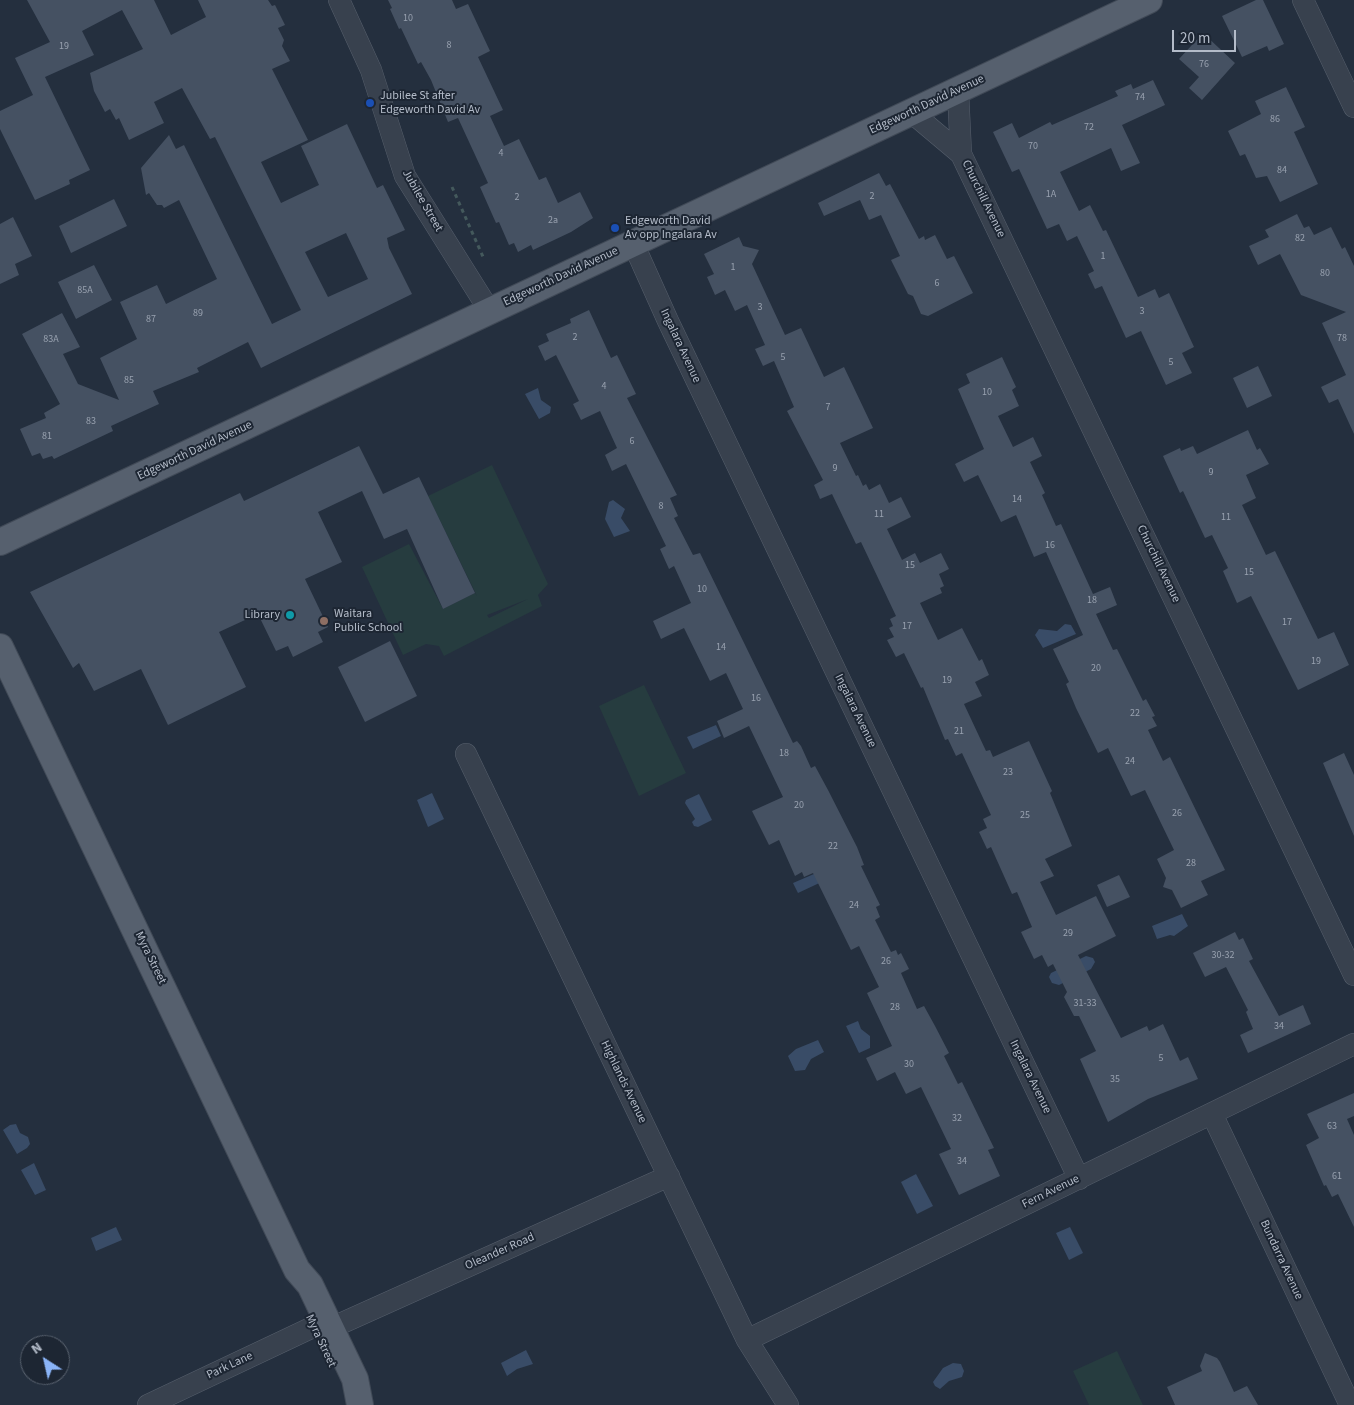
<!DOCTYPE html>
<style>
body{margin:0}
#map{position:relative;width:1354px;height:1405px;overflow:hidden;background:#242f3e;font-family:"Source Sans 3",sans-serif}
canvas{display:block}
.north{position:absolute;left:20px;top:1335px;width:50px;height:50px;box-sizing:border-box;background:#1d2633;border:1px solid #59626f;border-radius:50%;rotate:325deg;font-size:14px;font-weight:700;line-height:20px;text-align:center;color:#b4bcc9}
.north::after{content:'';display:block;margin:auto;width:18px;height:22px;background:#8ab4f8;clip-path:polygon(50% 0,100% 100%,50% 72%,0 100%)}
.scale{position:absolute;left:1172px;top:30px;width:64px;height:22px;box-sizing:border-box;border:2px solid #b4bcc9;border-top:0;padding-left:6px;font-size:15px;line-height:18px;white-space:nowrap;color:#b4bcc9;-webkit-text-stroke:4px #1d2633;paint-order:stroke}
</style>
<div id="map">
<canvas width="1354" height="1405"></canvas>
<div class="north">N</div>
<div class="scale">20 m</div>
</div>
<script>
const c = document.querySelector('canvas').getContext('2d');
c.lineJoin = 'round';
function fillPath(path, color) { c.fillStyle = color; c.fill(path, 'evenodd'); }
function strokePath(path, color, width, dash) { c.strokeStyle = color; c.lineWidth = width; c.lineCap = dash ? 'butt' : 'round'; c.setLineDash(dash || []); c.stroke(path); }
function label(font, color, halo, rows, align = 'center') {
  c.font = font + ' "Source Sans 3",sans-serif'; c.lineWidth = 4; c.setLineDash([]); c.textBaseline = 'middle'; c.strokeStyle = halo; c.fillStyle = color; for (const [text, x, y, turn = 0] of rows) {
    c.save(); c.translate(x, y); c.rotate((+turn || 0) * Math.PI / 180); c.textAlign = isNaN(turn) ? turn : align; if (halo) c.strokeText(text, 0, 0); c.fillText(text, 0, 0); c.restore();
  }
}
const green = new Path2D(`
 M492,465L548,584L538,595L542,606L444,656L439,646L426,644L403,655L362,567L409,544L443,609L475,593L477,596L428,496ZM528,599L489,618L487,615Z
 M644,685L686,773L639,796L599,706Z
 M1117,1351L1143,1405H1089L1073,1371Z`);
const water = new Path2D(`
 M538,388L541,400L551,407L550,413L539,419L525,394Z
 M613,500L625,509L621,518L630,531L614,537L605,519L609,502Z
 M1065,624L1071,625L1076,634L1043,648L1035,635L1039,629L1057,631Z
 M716,725L721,736L693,749L687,737Z
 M432,793L444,819L428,827L417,800Z
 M699,794L712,820L698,827L694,826L692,822L695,819L685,803L686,800Z
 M821,871L830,878L798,893L793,883Z
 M1182,914L1188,926L1174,936L1170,935L1157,939L1152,926Z
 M1086,956L1093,958L1095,962L1091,969L1059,985L1052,983L1049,977L1051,973Z
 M858,1021L861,1029L870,1036V1048L859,1053L846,1026Z
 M818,1040L824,1052L811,1059L805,1070L795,1071L788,1056L796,1049Z
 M16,1124L20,1133L28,1137L30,1144L27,1148L17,1154L3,1130L10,1125Z
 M34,1163L46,1190L35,1195L21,1170Z
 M916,1174L933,1206L917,1214L901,1182Z
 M116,1227L122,1240L96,1251L91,1238Z
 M1070,1227L1083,1253L1069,1260L1056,1233Z
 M526,1350L533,1364L517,1369L507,1376L501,1363Z
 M953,1363L961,1364L964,1371L962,1377L949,1381L940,1389L935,1386L933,1382L943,1368Z`);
const building = new Path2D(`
 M27,0H154L171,35L206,17L198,0H268L272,6L275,5L285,25L278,28L284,40L282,46L290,61L272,69L308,140L261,162L281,203L319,185L301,146L347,124L377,188L383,185L405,230L387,238L389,248L412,294L261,368L248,342L197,368L199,372L153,391L159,404L111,426L113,431L54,459L52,456L43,459L40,453L32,456L20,429L46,418L44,413L60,404L22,334L62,313L80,347L63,354L78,384L119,400L100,358L137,339L120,302L157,285L166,304L217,279L179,200L164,208L162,205H157L149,193L146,195L141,168L169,135L176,149L184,145L272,324L301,310L215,137L210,139L182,88L154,102L164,123L129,140L119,118L116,120L110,109L105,112L94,91L90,73L143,49L122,10L82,31L94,55L45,77L90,170L69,180L70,184L35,200L0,129V111L33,95L15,58L50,42ZM346,233L368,279L328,297L305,252Z
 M388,0H452L456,9L468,4L490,51L478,57L503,110L490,116L504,146L519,139L539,180L546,177L558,203L580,192L593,218L571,232L533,250L531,245L518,252L514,243L509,245L499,222L496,223L480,187L488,183L458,118L448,122L431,80L421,62L418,64L401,28L399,29L390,9L392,8Z
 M1256,0H1263L1284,44L1269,51L1267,46L1242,57L1222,16Z
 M1203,33L1235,63L1202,100L1189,88L1199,77L1179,59Z
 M1153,80L1165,105L1122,125L1140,163L1121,171L1111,148L1060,172L1079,211L1090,205L1103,231L1106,230L1138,297L1155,289L1159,298L1169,293L1194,347L1182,353L1192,373L1166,385L1141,331L1126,338L1102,286L1095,289L1088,274L1094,271L1077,236L1067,241L1059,224L1047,229L1019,169L1012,172L993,132L1012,123L1019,138L1050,122L1052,125L1118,96L1115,91L1131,84L1133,89Z
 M1286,87L1305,127L1294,132L1318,184L1280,202L1267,176L1256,178L1245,154L1240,156L1228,131L1261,114L1255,101Z
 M879,173L886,186L890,184L919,239L924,236L925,240L935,235L947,259L954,256L973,293L928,316L921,314L913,296L908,294L891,260L900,256L881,215L869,220L860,200L824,216L818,203Z
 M114,199L127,226L71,253L59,226Z
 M1297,214L1304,228L1309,226L1314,235L1331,227L1342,249L1345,247L1354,266V434L1338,399L1329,403L1321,387L1346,375L1322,323L1346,312L1301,295L1280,254L1258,265L1249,246L1269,237L1265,230Z
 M13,217L32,256L15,264L19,275L0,284V224Z
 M739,237L743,246L759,250L752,264L785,335L801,328L824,377L844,367L873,428L840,443L856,476L858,475L863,486L866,484L869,490L880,484L889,503L901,497L911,517L887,529L902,560L915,553L920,563L941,553L949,569L939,574L944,586L940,588L942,593L920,603L938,640L962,628L979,661L982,659L989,675L975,682L982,696L964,704L986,751L990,750L993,757L1029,741L1052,791L1050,793L1072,846L1045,859L1054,876L1040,882L1056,915L1096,896L1116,936L1078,955L1121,1038L1147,1026L1149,1031L1163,1024L1180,1061L1188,1057L1198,1079L1148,1099L1108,1122L1080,1059L1096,1051L1079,1016H1074L1064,997L1067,992L1053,964L1048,967L1042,955L1034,959L1021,932L1032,927L1017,892L1012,894L991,847L987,849L979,832L987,828L983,819L991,815L962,753L956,756L948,739L945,740L923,687L921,688L904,653L896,657L887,640L894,637L889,628L893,626L890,619L896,616L861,542L856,544L832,494L820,499L814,485L823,480L787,411L794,407L774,361L763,366L755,349L765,345L747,305L735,311L725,290L715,295L707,277L714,274L704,254Z
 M94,265L112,300L76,319L58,282Z
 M589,310L611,358L617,355L636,394L627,398L677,495L670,498L678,516L674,518L693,555L700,553L793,743L797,741L801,746L811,768L815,766L828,790L857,847L864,865L861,866L880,905L876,907L880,917L875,920L891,952L896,950L898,955L901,953L909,969L901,973L917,1009L924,1006L935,1026L949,1053L944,1056L958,1084L962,1082L994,1148L988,1150L1000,1176L959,1195L939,1154L951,1149L921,1087L906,1094L895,1072L877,1081L866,1058L892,1046L867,993L879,987L859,946L851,950L813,873L804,877L802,872L795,876L779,840L769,845L752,811L783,797L749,726L724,738L717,721L743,709L726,673L710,681L684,628L661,639L653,621L691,603L674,566L669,569L660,549L666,546L626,464L612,471L605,455L617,448L600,411L581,420L573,404L579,401L556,355L545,361L538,346L549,341L546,334L571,323L570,319Z
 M1002,357L1016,387L1012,390L1019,406L998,416L1013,447L1033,437L1042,456L1030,462L1045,493L1042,495L1056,526L1061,524L1093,594L1110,587L1117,605L1096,614L1113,650L1117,649L1143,701L1146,699L1155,716L1152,717L1157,726L1148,730L1163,761L1170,757L1225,870L1201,881L1208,895L1181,908L1172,890L1163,887L1166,878L1157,859L1174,850L1145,790L1131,796L1108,748L1098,753L1076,708L1066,684L1069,682L1053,649L1083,635L1046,552L1034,557L1016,515L1001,522L978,475L964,482L955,464L984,449L958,389L970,383L966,374Z
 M1258,366L1272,396L1247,408L1233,378Z
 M1248,430L1257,450L1260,448L1269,464L1246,475L1256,498L1242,505L1266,555L1275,551L1318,639L1334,632L1349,665L1298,690L1251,596L1237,603L1223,571L1228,568L1212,535L1205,538L1183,491L1180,493L1163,456L1180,448L1181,451L1193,446L1197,454Z
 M359,446L383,494L419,477L475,593L443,609L407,529L384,539L362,491L318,512L342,562L305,579L328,627L318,632L323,642L293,657L288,646L276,651L258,614L219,632L246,687L168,725L141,669L94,691L79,663L73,668L30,592L240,493L244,501Z
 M390,641L417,696L365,722L338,667Z
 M1344,753L1354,775V836L1323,763Z
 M1119,875L1130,897L1107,907L1097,885Z
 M1235,932L1239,940L1243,938L1253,959L1249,961L1279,1016L1303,1005L1311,1024L1248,1053L1240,1035L1253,1029L1246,1012L1248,1010L1226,967L1205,977L1193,953Z
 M1354,1093V1116L1347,1119L1354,1135V1227L1338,1194L1332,1197L1326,1185L1324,1186L1306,1145L1319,1138L1307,1114Z
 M1205,1353L1217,1358L1220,1362L1234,1392L1247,1386L1258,1405H1175L1167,1387L1202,1371L1200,1366Z`);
const path = new Path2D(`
 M452,187L484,259`);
const minor = new Path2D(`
 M339,0L371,70L405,176L489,310
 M1303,0L1354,107
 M958,91L961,154L1354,975
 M911,112L961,154
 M633,243L668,321L1079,1179
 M466,754L747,1340L788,1405
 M1212,1114L1350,1405
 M331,1328L669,1176
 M747,1340L1354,1044
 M148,1405L313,1327`);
const major = new Path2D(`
 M0,542L1149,0
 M0,647L297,1270L310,1285L355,1379L360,1405`);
const markers = [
 [370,103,5,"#1a4fb4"],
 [615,228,5,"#1a4fb4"],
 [290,615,5,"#0f9aa8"],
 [324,621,5,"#8d6e63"]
];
const numberNames = [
 ["10",408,19],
 ["8",449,46],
 ["19",64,47],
 ["76",1204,65],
 ["74",1140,98],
 ["86",1275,120],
 ["72",1089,128],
 ["70",1033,147],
 ["4",501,154],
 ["84",1282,171],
 ["1A",1051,195],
 ["2",872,197],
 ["2",517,198],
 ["2a",553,221],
 ["82",1300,239],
 ["1",1103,257],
 ["1",733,268],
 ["80",1325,274],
 ["6",937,284],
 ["85A",85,291],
 ["3",760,308],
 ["3",1142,312],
 ["89",198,314],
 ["87",151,320],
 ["2",575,338],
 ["78",1342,339],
 ["83A",51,340],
 ["5",783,358],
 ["5",1171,363],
 ["85",129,381],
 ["4",604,387],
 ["10",987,393],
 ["7",828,408],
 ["83",91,422],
 ["81",47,437],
 ["6",632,442],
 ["9",835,469],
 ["9",1211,473],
 ["14",1017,500],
 ["8",661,507],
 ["11",879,515],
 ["11",1226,518],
 ["16",1050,546],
 ["15",910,566],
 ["15",1249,573],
 ["10",702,590],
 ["18",1092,601],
 ["17",1287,623],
 ["17",907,627],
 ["14",721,648],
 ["19",1316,662],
 ["20",1096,669],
 ["19",947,681],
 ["16",756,699],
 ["22",1135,714],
 ["21",959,732],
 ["18",784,754],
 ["24",1130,762],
 ["23",1008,773],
 ["20",799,806],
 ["26",1177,814],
 ["25",1025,816],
 ["22",833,847],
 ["28",1191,864],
 ["24",854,906],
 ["29",1068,934],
 ["30-32",1223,956],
 ["26",886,962],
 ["31-33",1085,1004],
 ["28",895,1008],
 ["34",1279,1027],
 ["5",1161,1059],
 ["30",909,1065],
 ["35",1115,1080],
 ["32",957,1119],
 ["63",1332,1127],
 ["34",962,1162],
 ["61",1337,1177]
];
const poiNames = [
 ["Jubilee St after",380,96],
 ["Edgeworth David Av",380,110],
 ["Edgeworth David",625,221],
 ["Av opp Ingalara Av",625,235],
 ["Waitara",334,614],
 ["Public School",334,628],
 ["Library",280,615,"right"]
];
const streetNames = [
 ["Edgeworth David Avenue",927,105,-25],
 ["Churchill Avenue",983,199,64],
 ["Jubilee Street",422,201,60],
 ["Edgeworth David Avenue",561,277,-25],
 ["Ingalara Avenue",680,346,65],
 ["Edgeworth David Avenue",195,451,-25],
 ["Churchill Avenue",1158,564,64],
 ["Ingalara Avenue",855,711,64],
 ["Myra Street",150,958,64],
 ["Ingalara Avenue",1030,1077,64],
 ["Highlands Avenue",623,1082,64],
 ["Fern Avenue",1051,1192,-26],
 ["Oleander Road",500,1252,-24],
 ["Bundarra Avenue",1281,1260,65],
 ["Myra Street",320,1341,65],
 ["Park Lane",230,1366,-25]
];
fillPath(green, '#263c3f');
fillPath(water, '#394c67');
fillPath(building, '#455162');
strokePath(minor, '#565f6c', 22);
strokePath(major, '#414a57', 28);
strokePath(path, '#44595c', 3, [4, 4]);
strokePath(minor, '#38414e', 21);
strokePath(major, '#56606e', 26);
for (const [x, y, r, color] of markers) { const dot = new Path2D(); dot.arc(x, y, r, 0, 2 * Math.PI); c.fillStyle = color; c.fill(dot); strokePath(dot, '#1d2633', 2); }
label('10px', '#98a1af', null, numberNames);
label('12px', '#b4bcc9', '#1d2633', poiNames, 'left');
label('12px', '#b4bcc9', '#1d2633', streetNames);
</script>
